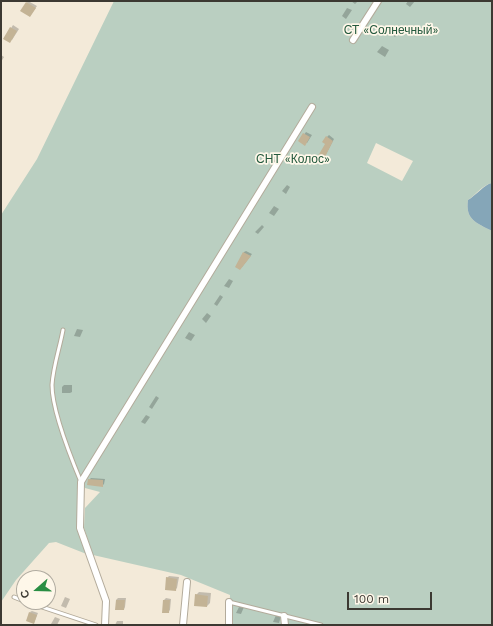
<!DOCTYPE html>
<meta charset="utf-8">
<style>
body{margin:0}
#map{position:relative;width:493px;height:626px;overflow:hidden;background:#f3ead9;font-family:"Work Sans",sans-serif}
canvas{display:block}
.frame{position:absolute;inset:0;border:2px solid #3c3932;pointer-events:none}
.north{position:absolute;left:16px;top:570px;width:40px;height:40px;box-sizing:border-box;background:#fef7e9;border:1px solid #b0aba0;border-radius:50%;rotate:250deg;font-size:11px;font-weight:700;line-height:16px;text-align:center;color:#3c3932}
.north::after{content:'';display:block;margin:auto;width:14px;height:18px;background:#2a8e43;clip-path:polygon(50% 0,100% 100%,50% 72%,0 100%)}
.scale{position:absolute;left:347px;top:592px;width:85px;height:18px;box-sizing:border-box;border:2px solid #3c3932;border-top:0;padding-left:5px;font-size:12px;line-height:14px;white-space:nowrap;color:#3c3932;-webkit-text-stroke:3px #fef7e9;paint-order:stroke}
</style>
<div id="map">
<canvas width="493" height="626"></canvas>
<div class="frame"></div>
<div class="north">С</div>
<div class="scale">100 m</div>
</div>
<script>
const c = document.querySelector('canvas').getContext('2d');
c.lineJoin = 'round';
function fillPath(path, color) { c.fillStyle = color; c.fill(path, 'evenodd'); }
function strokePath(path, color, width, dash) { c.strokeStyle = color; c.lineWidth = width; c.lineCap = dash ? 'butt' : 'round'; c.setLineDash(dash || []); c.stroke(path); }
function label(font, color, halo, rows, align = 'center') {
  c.font = font + ' "Work Sans",sans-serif'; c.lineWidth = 3.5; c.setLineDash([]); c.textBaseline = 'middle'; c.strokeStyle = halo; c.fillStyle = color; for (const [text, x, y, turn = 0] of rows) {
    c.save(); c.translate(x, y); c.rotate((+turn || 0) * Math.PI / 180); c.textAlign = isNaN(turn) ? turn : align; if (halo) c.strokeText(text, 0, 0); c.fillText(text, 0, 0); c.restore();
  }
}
const green = new Path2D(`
 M114,1H492V183C484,184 475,195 468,200C465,220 477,223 492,231V625H229L230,595L181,575L93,555L84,528L85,508L100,492L85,488L81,483L80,528L89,555L56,542L49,543L16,580L1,602V215L37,159ZM376,143L413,161L402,181L367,163Z`);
const water = new Path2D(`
 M492,183V231C477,223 465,220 468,200C475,196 485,184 492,183Z`);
const shadow = new Path2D(`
 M28,1L37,6L30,16L22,11Z
 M351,1H358L355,4Z
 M408,1H415L410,7L406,4Z
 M347,8L352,10L346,19L342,16Z
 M13,25L19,29L12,40L5,38Z
 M397,27L401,30L395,37L391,34Z
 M382,46L389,50L385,57L377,52Z
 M1,55L4,57L1,62Z
 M306,132L312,135L307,143L299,141Z
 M329,135L334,139L324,158L327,137Z
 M287,185L290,187L286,194L282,191Z
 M274,206L279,209L274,216L269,213Z
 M262,225L264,227L258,234L255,232Z
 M246,251L252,254L242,267L244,252Z
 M229,279L233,281L229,288L224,286Z
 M220,295L223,297L217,306L214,304Z
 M207,313L211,316L206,323L202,319Z
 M77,329L83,330L80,337L74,336Z
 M189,332L195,335L191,341L185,338Z
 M64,385H72V392L70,393H62V387Z
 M156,396L159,398L152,409L149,407Z
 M146,415L150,417L145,424L141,422Z
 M91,478L105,479L104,484L102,486L89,480Z
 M169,576L179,577L177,588L175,590L167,578Z
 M49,590L55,592L50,602H48Z
 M199,592L211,593L210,603L207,606L196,595Z
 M65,597L70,599L66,608L61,606Z
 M118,598H126L125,607L124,609H116V600Z
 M166,598L171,599L170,610L168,612L164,600Z
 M239,607H244L241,614L236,613Z
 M32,611L38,613L34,623L30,612Z
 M276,615L281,616L279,623L273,622Z
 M55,617L60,619L57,625L51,624Z
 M117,621H123V625H115Z`);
const building = new Path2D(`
 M26,2L36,8L30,17L20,11Z
 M10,27L17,31L10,43L3,39Z
 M303,133L310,137L305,146L298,141Z
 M326,136L333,141L324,159L318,156L325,144L322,142Z
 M243,252L251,256L240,270L235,267Z
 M88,479L103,480V487L87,485Z
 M166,577L177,579L176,591L165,590Z
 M195,594L208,596L207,607L194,606Z
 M116,600H125L124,610H115Z
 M163,600H170L169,613H162Z
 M29,612L37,615L34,624L26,621Z`);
const service = new Path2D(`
 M63,330C60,347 53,367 52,385C52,411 71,458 81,482
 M14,597L24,601
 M27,602L96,625
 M229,602L321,625`);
const minor = new Path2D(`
 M353,40L378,1
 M284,616L285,625
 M105,625L106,601L80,528L81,482L312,107
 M183,625L187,582
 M229,625V602`);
const parkNames = [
 ["СТ «Солнечный»",391,30],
 ["СНТ «Колос»",293,159]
];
fillPath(green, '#bacfc1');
fillPath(water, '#85a6b8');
fillPath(shadow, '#0003');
fillPath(building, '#c3b395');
strokePath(service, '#b3ab9b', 5);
strokePath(minor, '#b3ab9b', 8);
strokePath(service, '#fff', 3);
strokePath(minor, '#fff', 6);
label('12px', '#23593d', '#fef7e9', parkNames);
</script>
